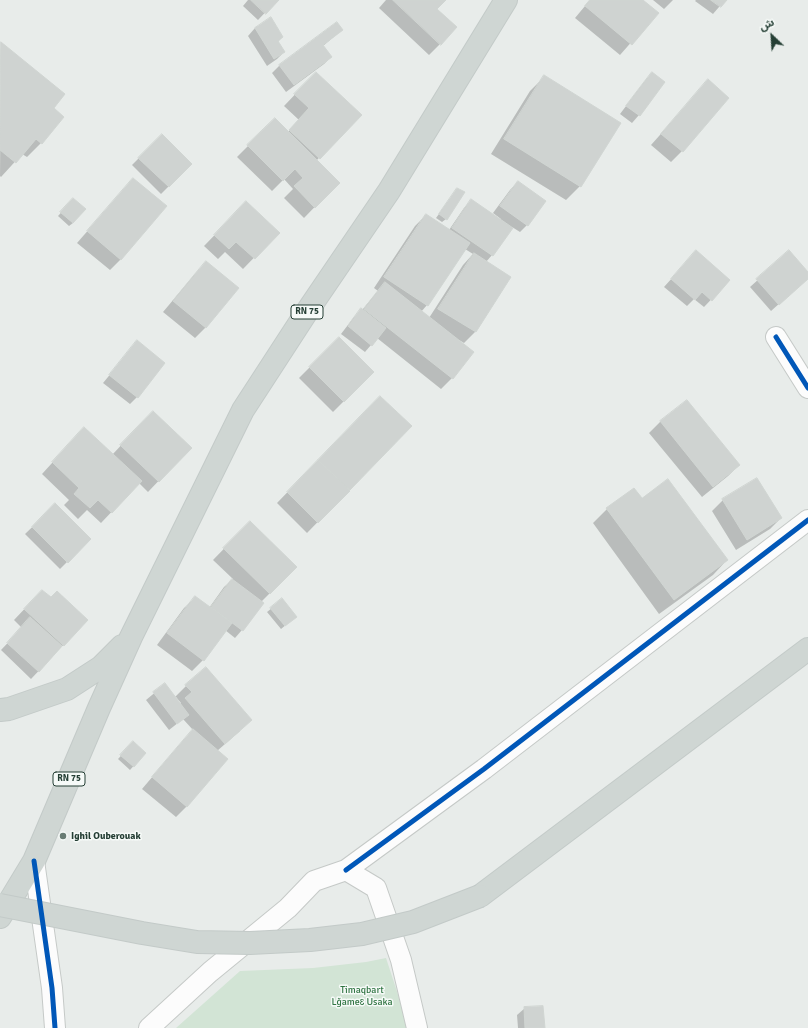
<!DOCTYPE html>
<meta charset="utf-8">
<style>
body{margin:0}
#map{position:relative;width:808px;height:1028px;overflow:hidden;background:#e8ecea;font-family:Signika,"Noto Sans Arabic",sans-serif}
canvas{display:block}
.north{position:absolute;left:752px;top:16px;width:40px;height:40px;-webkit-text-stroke:3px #f6faf8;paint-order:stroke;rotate:335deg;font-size:11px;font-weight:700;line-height:16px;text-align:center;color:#253f35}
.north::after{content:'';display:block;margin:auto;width:14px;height:18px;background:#253f35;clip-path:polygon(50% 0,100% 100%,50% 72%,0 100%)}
</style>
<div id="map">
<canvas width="808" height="1028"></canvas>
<div class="north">ش</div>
</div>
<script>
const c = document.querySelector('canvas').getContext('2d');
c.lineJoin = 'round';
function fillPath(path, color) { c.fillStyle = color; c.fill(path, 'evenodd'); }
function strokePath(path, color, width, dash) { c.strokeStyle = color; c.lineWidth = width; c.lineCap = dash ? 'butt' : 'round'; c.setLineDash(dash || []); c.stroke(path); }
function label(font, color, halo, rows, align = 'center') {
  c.font = font + ' Signika,sans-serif'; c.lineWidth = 3; c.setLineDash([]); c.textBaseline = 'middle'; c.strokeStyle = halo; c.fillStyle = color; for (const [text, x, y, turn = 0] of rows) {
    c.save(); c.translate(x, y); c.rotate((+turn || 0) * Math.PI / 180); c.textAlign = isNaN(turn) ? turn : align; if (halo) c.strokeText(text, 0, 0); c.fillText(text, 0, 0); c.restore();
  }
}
const green = new Path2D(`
 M386,958L409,1028H176L240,971L313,968L366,962Z`);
const shadow = new Path2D(`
 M248,0H277L258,20L243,6Z
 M386,0H445L436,9L440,44L429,55L379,8Z
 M590,0H642L657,13L620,55L575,18Z
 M653,0H673L664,9Z
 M696,0H725L713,14L695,1Z
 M271,19L282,37L278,42L284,52L277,59L267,66L248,36L255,28Z
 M336,23L342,30L323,46L331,57L324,64L286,92L272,73L279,66Z
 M1,43L64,95L52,108L62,117L41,143L27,157L22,154L1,177L0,176Z
 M652,73L664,82L639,115L632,123L620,114L645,81Z
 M544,77L580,186L566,200L491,154L530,91Z
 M708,81L682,151L671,162L651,145Z
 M305,84L360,115L316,161L338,183L304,218L284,198L293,189L284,179L272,191L237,157L275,119L288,132L299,120L284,106Z
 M162,135L191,164L161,194L132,165Z
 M133,179L121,259L110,270L77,243Z
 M518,182L527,225L520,232L512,227L492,255L486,262L510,277L475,332L464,343L459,340L458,341L452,378L441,389L377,338L365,352L341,334L354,317L362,310L378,291L374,288L415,226L426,215L449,230L464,208L471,201L500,221L501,219L493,213L510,190ZM465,249L473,254L463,265L429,318L421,312L427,305Z
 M457,189L446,219L442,222L436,218Z
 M70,203L73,223L69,226L58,216Z
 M236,213L278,233L243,269L225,252L218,259L204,246Z
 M789,252L808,273V278L771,311L750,287Z
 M689,259L729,281L704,307L694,299L687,306L664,287Z
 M206,263V327L195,338L163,312L195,274Z
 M339,338L373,372L333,412L299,378Z
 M137,342V397L130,404L103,383Z
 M687,401L739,465L728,476L702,497L649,433L660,422Z
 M369,408L350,489L307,533L277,503Z
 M142,423L190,448L148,492L139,483L101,523L87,510L78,519L64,505L69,500L42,474L73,440L112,455Z
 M756,479L781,518L770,529L736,550L712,511L723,500Z
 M642,500L727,560L713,575L659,614L593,523L607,509Z
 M55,505L90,539L60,569L25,534Z
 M250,522L296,567L261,602L242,630L235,638L225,630L203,660L192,671L157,645L184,608L195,598L209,608L224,587L233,579L213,560Z
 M50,598L87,620L31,679L1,650L22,628L14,620L31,602Z
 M282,600L292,620L281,629L267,612Z
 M164,685L174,698L186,686L240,731L217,751L187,806L176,817L142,789L182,742L193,730L183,719L169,730L146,700ZM176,697L181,703L180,705L174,698Z
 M133,743L145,753L130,770L118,759Z
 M525,1008L544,1028H518L517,1015Z`);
const building = new Path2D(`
 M251,0H279L266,14Z
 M393,0H446L437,9L457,27L441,45Z
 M590,0H643L659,13L632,45L585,6Z
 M711,0H727L721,7Z
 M271,17L283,37L278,41L285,52L274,59L255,28Z
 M337,22L343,30L323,45L332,57L294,85L279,65Z
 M1,42L65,94L54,108L64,117L42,144L36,139L16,163L0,150Z
 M316,72L362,115L320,159L289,130L309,108L294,94Z
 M652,72L665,82L640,116L626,106Z
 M544,75L621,123L581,187L504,139Z
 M708,79L729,98L683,152L661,134Z
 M275,118L340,183L315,208L294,186L303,178L295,169L283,181L247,145Z
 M162,134L192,164L169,187L138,158Z
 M133,178L167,206L121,260L87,231Z
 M518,181L546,201L528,226L500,206Z
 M457,188L465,192L447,220L439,214Z
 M73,198L86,209L73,223L60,212Z
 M471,199L513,228L493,256L452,228Z
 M246,201L280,233L255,259L236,242L229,249L214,235Z
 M426,214L470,243L428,306L384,277Z
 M696,250L730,280L712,301L702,292L695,300L671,279Z
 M789,250L808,272V279L779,305L756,279Z
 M474,253L511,277L476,332L438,309Z
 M206,261L239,288L206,328L173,301Z
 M385,282L474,352L453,379L364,309Z
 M361,308L386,328L372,346L348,326Z
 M339,337L374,372L344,402L309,367Z
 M137,340L165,363L138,398L109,375Z
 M380,396L412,426L350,490L318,460Z
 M687,400L740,465L713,487L660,421Z
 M153,411L192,448L159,482L120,445Z
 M84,427L142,481L112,513L98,500L90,508L74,494L79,488L52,462Z
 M318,460L350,491L318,523L287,492Z
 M757,478L782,518L747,540L722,499Z
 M668,479L728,560L674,600L606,508L634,488L642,498Z
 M55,503L91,539L68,563L32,527Z
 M250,521L297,567L270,594L223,548Z
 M232,579L264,603L243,631L211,607Z
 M42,590L51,597L57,591L88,620L64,646L24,609Z
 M195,596L232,623L204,661L167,633Z
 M282,598L297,617L285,626L270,608Z
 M30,617L62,646L39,672L7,643Z
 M206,667L252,720L225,744L185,698L192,692L185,685Z
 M165,683L189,715L177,724L153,692Z
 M193,729L228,759L187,807L152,777Z
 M133,741L146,753L134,767L120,755Z
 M543,1006L545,1028H525L524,1007Z`);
const minor = new Path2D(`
 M776,337L808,388
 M34,861L52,988L55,1028
 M346,870L484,769L808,520
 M149,1028L210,972L288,908L314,881L346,870L376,888L401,960L417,1028`);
const primary = new Path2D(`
 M0,710L9,709L67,689L101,667L122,646
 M480,896L808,649
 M0,917L34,861L99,708L131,637L243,410L308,310L389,191L506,0`);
const primaryBridge = new Path2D(`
 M0,905L142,933L197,942L250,943L310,940L362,934L413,922L480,896`);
const cycleway = new Path2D(`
 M776,337L808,388
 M34,861L52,988L55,1028
 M346,870L484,769L808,520`);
const markers = [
 [63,836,4,"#697c74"]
];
const shields = [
 [307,312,32],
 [69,779,32]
];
const shieldNames = [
 ["RN 75",307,312],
 ["RN 75",69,779]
];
const poiNames = [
 ["Ighil Ouberouak",71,836]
];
const parkNames = [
 ["Timaqbart",362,990],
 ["Lǧameɛ Usaka",362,1002]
];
fillPath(green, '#d2e4d5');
fillPath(shadow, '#0003');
fillPath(building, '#cfd3d1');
strokePath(building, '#d0d5d2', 1);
strokePath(minor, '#c5c9c7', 22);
strokePath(primary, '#c3cac8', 24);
strokePath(minor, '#fcfcfc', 20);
strokePath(primary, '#cfd6d3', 22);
strokePath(primaryBridge, '#c3cac8', 24, []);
strokePath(primaryBridge, '#cfd6d3', 22);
strokePath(cycleway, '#0057b8', 5);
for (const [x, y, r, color] of markers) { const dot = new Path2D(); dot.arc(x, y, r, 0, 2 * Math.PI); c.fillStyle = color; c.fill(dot); strokePath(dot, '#f6faf8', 1.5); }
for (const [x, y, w] of shields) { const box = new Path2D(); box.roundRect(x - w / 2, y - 7, w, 14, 3); c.fillStyle = '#f6faf8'; c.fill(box); strokePath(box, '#253f35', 1); }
label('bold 9px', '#253f35', null, shieldNames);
label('bold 10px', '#253f35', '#f6faf8', poiNames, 'left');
label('10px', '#317543', '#f6faf8', parkNames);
</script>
